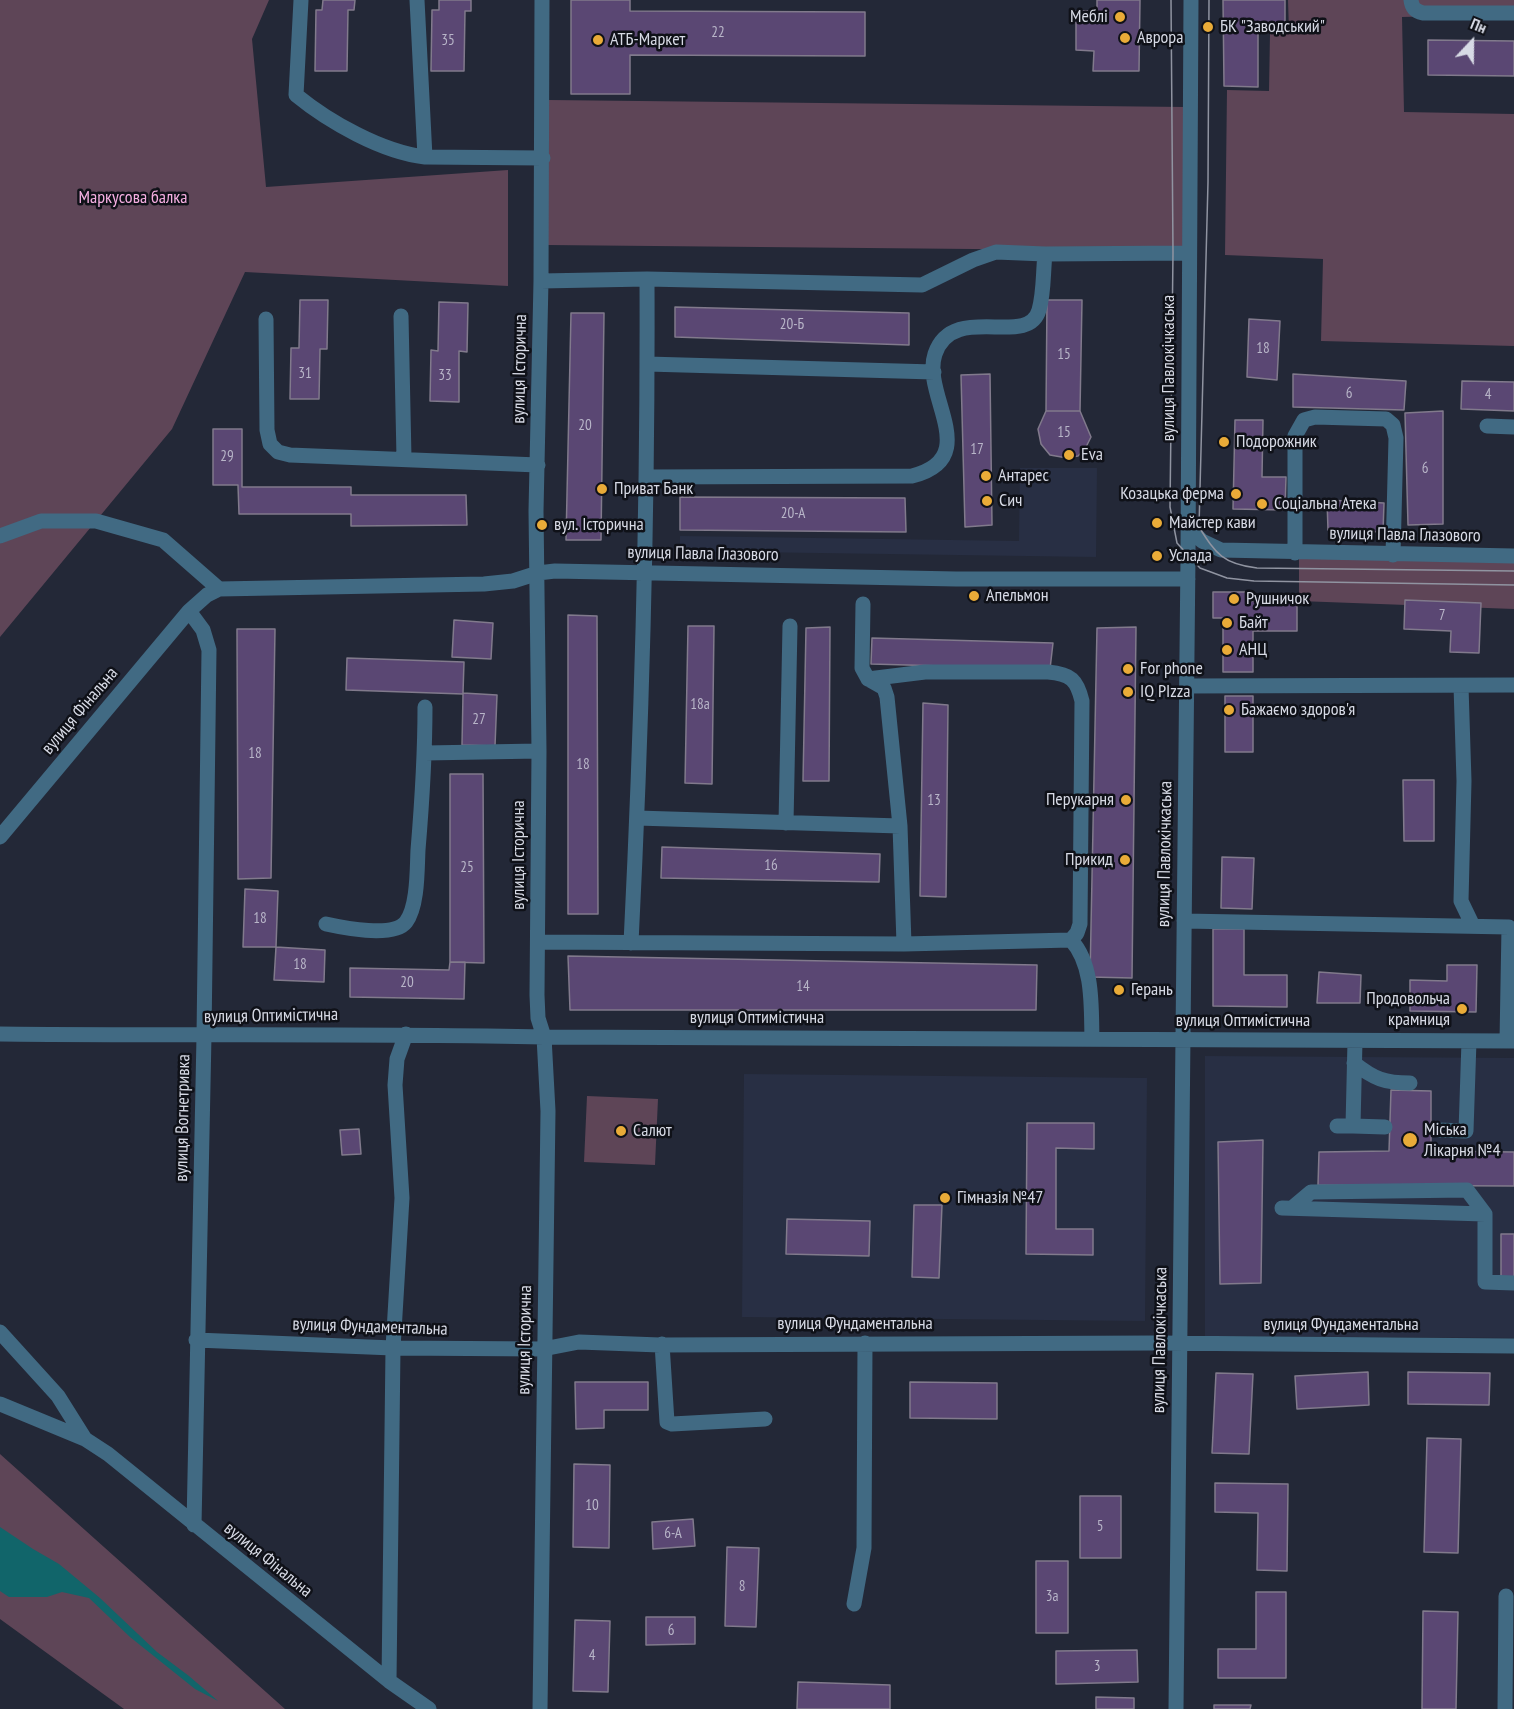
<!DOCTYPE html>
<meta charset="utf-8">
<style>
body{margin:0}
#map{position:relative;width:1514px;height:1709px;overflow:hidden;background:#232837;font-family:"PT Sans Narrow",sans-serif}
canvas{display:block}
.north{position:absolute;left:1442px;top:12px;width:60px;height:60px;-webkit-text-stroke:4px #0f1118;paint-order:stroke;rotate:22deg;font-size:16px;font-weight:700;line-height:24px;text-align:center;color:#d7dae5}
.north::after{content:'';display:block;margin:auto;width:21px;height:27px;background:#d7dae5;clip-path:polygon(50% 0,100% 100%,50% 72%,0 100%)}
</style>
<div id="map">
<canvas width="1514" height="1709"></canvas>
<div class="north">Пн</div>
</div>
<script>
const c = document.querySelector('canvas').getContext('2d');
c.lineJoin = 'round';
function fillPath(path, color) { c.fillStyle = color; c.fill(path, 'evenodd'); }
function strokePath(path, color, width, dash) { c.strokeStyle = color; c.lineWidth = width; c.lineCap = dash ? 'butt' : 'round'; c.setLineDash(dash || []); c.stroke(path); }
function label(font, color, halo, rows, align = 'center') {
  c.font = font + ' "PT Sans Narrow",sans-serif'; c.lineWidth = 5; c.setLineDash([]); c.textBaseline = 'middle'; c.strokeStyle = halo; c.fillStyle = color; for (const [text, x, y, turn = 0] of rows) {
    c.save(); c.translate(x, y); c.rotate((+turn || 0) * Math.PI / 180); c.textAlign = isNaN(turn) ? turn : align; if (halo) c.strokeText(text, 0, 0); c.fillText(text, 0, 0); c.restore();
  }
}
const built = new Path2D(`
 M1020,468H1097L1096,557L680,551V536L1019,541Z
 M1205,1056L1514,1058V1338L1205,1336Z
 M744,1074L1147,1078L1145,1321L742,1317Z`);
const green = new Path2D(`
 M0,0H269L252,39L266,187L508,170V286L245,272L172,429L0,637Z
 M1288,0H1514V14L1402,17L1404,112L1514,114V346L1321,341L1323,259L1225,255L1227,90L1269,91L1270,33L1289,32Z
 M549,100L1185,107V251L547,245Z
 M1299,546L1514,550V609L1299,601Z
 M587,1096L658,1099L655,1165L584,1162Z
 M0,1454L285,1709H124L0,1619Z`);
const water = new Path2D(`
 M0,1527L33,1549L59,1564L100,1598L157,1652L189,1676L218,1701L195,1689L130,1637L89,1598L62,1592L47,1597H9L0,1591Z`);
const building = new Path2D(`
 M323,0H355L354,10H348L347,71H315L316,10H322Z
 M439,0H471V11H465L464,71H431L432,10H439Z
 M571,0H630V11L865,12V56L630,55V94H571Z
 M1097,0H1140L1139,71H1093L1094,51L1076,50V11H1097Z
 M1223,0H1285V25L1258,28V87L1224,86Z
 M1428,40L1514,41V76L1428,75Z
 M300,300H328L327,349H320L319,399H290L291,348H299Z
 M1047,300H1082L1080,411H1046Z
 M439,302L468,303L467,352L459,351V402L430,401L431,350L438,351Z
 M675,307L909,313V345L675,337Z
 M571,313H604L601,540H566Z
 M1249,319L1280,321L1277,380L1247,377Z
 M990,374L992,525L965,527L961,375Z
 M1293,374L1406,381L1404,410L1293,407Z
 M1462,381L1514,382V411L1461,409Z
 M1046,411H1080L1091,437L1085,449L1078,456L1067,458L1050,455L1041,444L1038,429Z
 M1443,411V524L1408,525L1405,413Z
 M1235,420H1263L1262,477H1286L1285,510L1233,509Z
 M213,429H242V487H351V495H466L467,525L351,526V514H239L238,485H213Z
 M680,497L905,498L906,532L680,530Z
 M1327,500L1384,503L1383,532L1328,530Z
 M1213,592H1251V601H1297V631H1253V672H1223V618H1213Z
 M1405,600L1481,603L1479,653L1450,652L1451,631L1404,629Z
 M568,615L597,616L598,914H568Z
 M454,620L493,623L491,659L452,657Z
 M688,626H714L712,784L685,783Z
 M830,627L829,781H803L806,628Z
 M1136,627L1132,978L1090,977L1097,628Z
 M237,629H275L271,878L238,879Z
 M872,638L1053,643L1050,669L871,664Z
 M347,658L464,662L463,693L497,695L495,746L462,745L463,694L346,690Z
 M1225,696H1253V752H1225Z
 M923,703L948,705L946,897L920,896Z
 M450,774H483L484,963L450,962Z
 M1403,780H1434V841H1404Z
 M662,847L880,854L879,882L661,878Z
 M1222,857L1254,858L1252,909L1221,908Z
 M245,889L278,891L276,947H243Z
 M1213,929H1244V975H1287V1007L1213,1006Z
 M276,947L325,950L324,982L274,980Z
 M568,956L1037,965L1036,1010H570Z
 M450,962H465L464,999L350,997V968L449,970Z
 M1447,965H1477L1476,1012L1410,1011V980L1447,981Z
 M1319,972L1361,975L1360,1003H1317Z
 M1391,1090L1431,1091V1151L1514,1152V1186L1318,1185L1319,1152L1389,1151Z
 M1027,1123H1094V1149L1056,1148V1229H1093V1255L1026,1254Z
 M359,1129L361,1154L342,1155L340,1130Z
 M1263,1140L1261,1283L1220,1284L1218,1142Z
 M914,1205H942L939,1278L912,1277Z
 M787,1219L870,1221L869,1256L786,1254Z
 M1501,1234H1514V1279H1501Z
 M1368,1372L1369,1405L1297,1409L1295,1376Z
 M1408,1372L1490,1373L1489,1405L1408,1404Z
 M1216,1373L1253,1374L1249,1454L1212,1453Z
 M575,1382H648V1410H604V1428L576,1429Z
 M910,1382L997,1383V1419L910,1418Z
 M1427,1438L1461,1439L1458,1553L1424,1552Z
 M574,1464L610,1465L609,1548L573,1547Z
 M1215,1483L1288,1484L1287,1571L1257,1570L1258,1513L1215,1512Z
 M1080,1496H1121V1558H1080Z
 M693,1519L695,1546L653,1549L652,1522Z
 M727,1547L759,1548L756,1627L725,1626Z
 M1036,1561H1068V1633H1036Z
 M1256,1592H1286V1678H1218V1649H1256Z
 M1423,1611L1458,1612L1456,1709H1422Z
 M646,1617H695V1644L646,1645Z
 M575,1620L610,1621L608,1692L573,1691Z
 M1137,1650L1138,1682L1056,1684V1651Z
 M798,1682L890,1685V1709H797Z
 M1096,1697L1134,1698V1709H1096Z
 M1214,1705H1251L1250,1709H1214Z`);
const minor = new Path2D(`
 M301,0L296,95C329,122 382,152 425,157L543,158
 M417,0L425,157
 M1411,0C1412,8 1415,11 1423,13H1514
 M541,281L647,279L922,285L973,260L996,252L1045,254L1189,253
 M401,316L404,458
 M266,319L267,430L270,444L278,452L290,455L538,465
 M647,364L934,372
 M1487,426L1514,427
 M647,477L912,476C984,458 921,395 935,354C953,301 1028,349 1039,310C1044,293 1043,272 1045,254
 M1188,527L1202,541L1221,550L1514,556
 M0,536L41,521H96L163,540L219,589
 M1295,553V436L1304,420L1315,417L1386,419L1393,425L1396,438L1393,555
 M863,604L862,668L868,679L884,688L887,697L900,826L904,944
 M868,679L925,672H1048C1071,674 1077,680 1082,701L1080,924L1077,933L1071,940C1094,965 1091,1008 1092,1039
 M1187,686L1514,685
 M1461,686L1464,781L1461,901L1473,926
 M425,753L539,751
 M637,818L900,826
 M786,823L790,626
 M0,837L189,611
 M1184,921L1509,927L1507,1041
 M326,924C344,928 394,938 406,922C418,906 417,869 418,850C422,802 425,755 425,707
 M538,942L904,944L1071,940
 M631,943C642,722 648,501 647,279
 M0,1034C181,1036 363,1033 544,1037L1514,1041
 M1355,1041L1353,1126L1385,1127
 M1354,1063C1374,1079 1385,1083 1410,1083
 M1337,1126H1353
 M1438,1130L1466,1131L1469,1041
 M1282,1208L1485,1214V1282L1514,1283
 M1292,1208L1311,1192L1467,1190L1485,1214
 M0,1332L58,1396L85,1439
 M196,1340L393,1348L543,1349L579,1342L660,1345L1155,1343L1514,1346
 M662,1344L667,1422L672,1424L765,1419
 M0,1404L85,1439L108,1454L389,1681L429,1709
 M194,1525L204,1036L209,650L203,630L189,611L207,595L219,589L484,584L513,581L538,573L555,571L956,579H1188
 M854,1604L864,1548L865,1343
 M389,1681L393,1348L402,1198L395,1085L397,1059L406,1034
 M540,1709L548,1111L544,1037L538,1018L537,995L539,751L536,511L541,281L542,0
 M1176,1709L1188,556L1191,0
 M1505,1709L1506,1596`);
const tram = new Path2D(`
 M1171,0L1173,253L1170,507L1177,543L1200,568L1227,578L1254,581L1514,585
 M1209,0L1208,182L1199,527C1216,554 1223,564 1257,568L1514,571`);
const markers = [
 [1120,17,6,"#e9ab38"],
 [1208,27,6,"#e9ab38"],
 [1125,38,6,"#e9ab38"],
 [598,40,6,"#e9ab38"],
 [1224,442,6,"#e9ab38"],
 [1069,455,6,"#e9ab38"],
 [986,476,6,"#e9ab38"],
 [602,489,6,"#e9ab38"],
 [1236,494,6,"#e9ab38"],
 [987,501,6,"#e9ab38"],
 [1262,504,6,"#e9ab38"],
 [1157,523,6,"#e9ab38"],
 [542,525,6,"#e9ab38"],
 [1157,556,6,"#e9ab38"],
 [974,596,6,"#e9ab38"],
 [1234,599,6,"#e9ab38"],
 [1227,623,6,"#e9ab38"],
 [1227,650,6,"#e9ab38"],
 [1128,669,6,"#e9ab38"],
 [1128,692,6,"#e9ab38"],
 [1229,710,6,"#e9ab38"],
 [1126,800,6,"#e9ab38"],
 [1125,860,6,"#e9ab38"],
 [1119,990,6,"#e9ab38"],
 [1462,1009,6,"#e9ab38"],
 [621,1131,6,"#e9ab38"],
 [1410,1140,8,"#e9ab38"],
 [945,1198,6,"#e9ab38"]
];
const numberNames = [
 ["22",718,33],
 ["35",448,41],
 ["20-Б",792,325],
 ["18",1263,349],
 ["15",1064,355],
 ["31",305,374],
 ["33",445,376],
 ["6",1349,394],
 ["4",1488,395],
 ["20",585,426],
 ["15",1064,433],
 ["17",977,450],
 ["29",227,457],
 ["6",1425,469],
 ["20-А",793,514],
 ["7",1442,616],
 ["18а",700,705],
 ["27",479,720],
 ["18",255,754],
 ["18",583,765],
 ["13",934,801],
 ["16",771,866],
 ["25",467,868],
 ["18",260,919],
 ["18",300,965],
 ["20",407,983],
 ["14",803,987],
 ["10",592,1506],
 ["5",1100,1527],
 ["6-А",673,1534],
 ["8",742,1587],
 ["3а",1052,1597],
 ["6",671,1631],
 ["4",592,1656],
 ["3",1097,1667]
];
const poiNames = [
 ["Меблі",1108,17,"right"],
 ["БК \"Заводський\"",1220,27],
 ["Аврора",1137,38],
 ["АТБ-Маркет",610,40],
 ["Подорожник",1236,442],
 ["Eva",1081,455],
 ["Антарес",998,476],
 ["Приват Банк",614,489],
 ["Козацька ферма",1224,494,"right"],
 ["Сич",999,501],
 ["Соціальна Атека",1274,504],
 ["Майстер кави",1169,523],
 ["вул. Історична",554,525],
 ["Услада",1169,556],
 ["Апельмон",986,596],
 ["Рушничок",1246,599],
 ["Байт",1239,623],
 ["АНЦ",1239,650],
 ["For phone",1140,669],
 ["IQ PIzza",1140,692],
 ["Бажаємо здоров'я",1241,710],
 ["Перукарня",1114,800,"right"],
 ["Прикид",1113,860,"right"],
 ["Герань",1131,990],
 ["Продовольча",1450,999,"right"],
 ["крамниця",1450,1020,"right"],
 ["Міська",1424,1130],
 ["Лікарня №4",1424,1151],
 ["Салют",633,1131],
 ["Гімназія №47",957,1198]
];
const parkNames = [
 ["Маркусова балка",133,198]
];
const streetNames = [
 ["вулиця Павлокічкаська",1169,368,-90],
 ["вулиця Історична",520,369,-89],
 ["вулиця Павла Глазового",1405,535,1],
 ["вулиця Павла Глазового",703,554,1],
 ["вулиця Фінальна",80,711,-50],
 ["вулиця Павлокічкаська",1165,854,-89],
 ["вулиця Історична",519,855,-90],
 ["вулиця Оптимістична",271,1016,-1],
 ["вулиця Оптимістична",757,1018],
 ["вулиця Оптимістична",1243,1021],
 ["вулиця Вогнетривка",183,1118,-89],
 ["вулиця Фундаментальна",855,1324],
 ["вулиця Фундаментальна",1341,1325],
 ["вулиця Фундаментальна",370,1327,2],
 ["вулиця Історична",525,1340,-89],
 ["вулиця Павлокічкаська",1160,1340,-89],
 ["вулиця Фінальна",268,1560,39]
];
fillPath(built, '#282f44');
fillPath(green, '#5e4557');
fillPath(water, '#11656a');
fillPath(building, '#5a4773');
strokePath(building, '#817a8c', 1.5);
strokePath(minor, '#416a83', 15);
strokePath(tram, '#9094a1', 1.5);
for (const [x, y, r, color] of markers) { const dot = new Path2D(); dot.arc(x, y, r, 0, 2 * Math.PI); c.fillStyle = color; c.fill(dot); strokePath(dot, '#0f1118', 2); }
label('15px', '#b8b5c8', null, numberNames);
label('18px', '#d7dae5', '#0f1118', poiNames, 'left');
label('18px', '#f6afe2', '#0f1118', parkNames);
label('18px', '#d7dae5', '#0f1118', streetNames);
</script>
